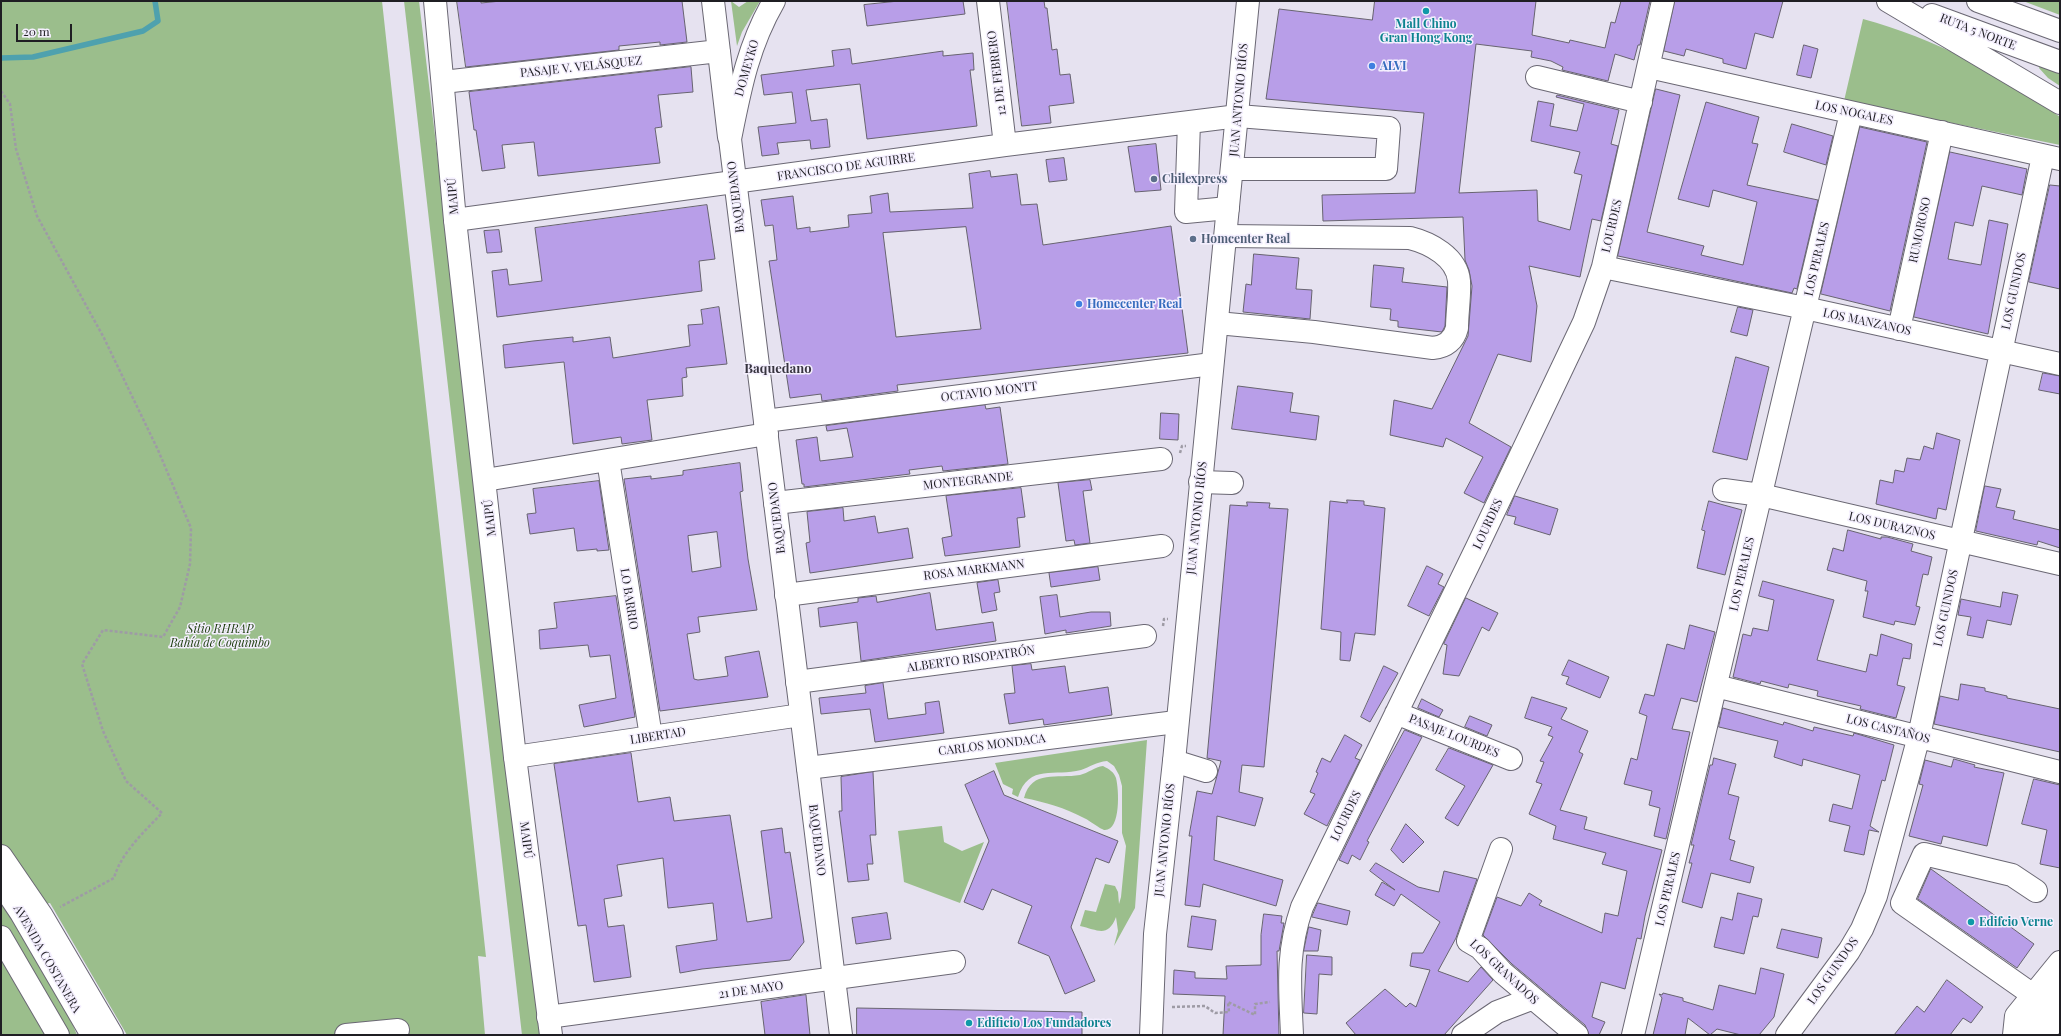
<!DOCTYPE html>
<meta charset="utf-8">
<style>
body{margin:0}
#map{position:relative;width:2061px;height:1036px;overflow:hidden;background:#e6e2f0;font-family:"Playfair Display",serif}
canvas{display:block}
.frame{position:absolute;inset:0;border:2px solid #1f1e23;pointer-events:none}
.scale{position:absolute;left:16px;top:24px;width:56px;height:18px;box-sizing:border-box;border:2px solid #1f1e23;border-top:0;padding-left:5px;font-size:12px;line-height:14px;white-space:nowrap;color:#1f1e23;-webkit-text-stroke:3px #f4effe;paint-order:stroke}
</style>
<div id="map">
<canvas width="2061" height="1036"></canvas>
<div class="frame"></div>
<div class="scale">20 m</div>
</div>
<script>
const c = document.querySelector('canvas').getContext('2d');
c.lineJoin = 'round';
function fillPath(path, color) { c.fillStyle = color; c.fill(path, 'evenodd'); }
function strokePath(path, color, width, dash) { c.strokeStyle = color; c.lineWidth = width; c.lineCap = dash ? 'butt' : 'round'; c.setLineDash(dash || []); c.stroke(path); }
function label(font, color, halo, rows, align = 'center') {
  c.font = font + ' "Playfair Display",serif'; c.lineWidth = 3; c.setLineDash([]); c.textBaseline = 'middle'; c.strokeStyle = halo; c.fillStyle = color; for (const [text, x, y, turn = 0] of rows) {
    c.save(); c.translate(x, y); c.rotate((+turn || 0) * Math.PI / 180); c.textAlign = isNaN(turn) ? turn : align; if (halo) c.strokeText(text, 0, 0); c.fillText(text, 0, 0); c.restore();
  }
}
const green = new Path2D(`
 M1,1H382L486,957L478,956L485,1035H127L50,903L27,908L53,978L77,1035H1Z
 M404,1H419L542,1035H522Z
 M731,1L739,7L748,1H760L742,32L737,46Z
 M2023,1H2060V15Z
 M1863,19C1934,38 2001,74 2060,117V145L1844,101Z
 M2040,64L2060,71V86L2048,78L2039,68Z
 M1147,740L1135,908L1114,946L1118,931L1116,917C1108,938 1098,930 1080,926L1085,910L1096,912L1105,884L1115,886L1118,892L1119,904L1121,897L1126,846L1122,833V786L1119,775L1114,766L1107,761C1096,762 1090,767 1081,770C1055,777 1029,763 1018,797L1012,794L1013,789L1003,784L995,763Z
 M1103,766C1109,769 1114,772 1116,778C1119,789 1121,830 1105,830C1103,831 1089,820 1084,818C1065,808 1045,802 1024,798C1032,769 1057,779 1080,775C1088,773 1095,767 1103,766Z
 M942,826L944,842L962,851L984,842L960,903L904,882L898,831Z`);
const stream = new Path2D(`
 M1,58L33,57L143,31L158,21L155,1`);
const building = new Path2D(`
 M457,1H481V3L501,1H682L687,42L660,45V42L619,46V50L466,67Z
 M899,1H963L965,14L867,26L864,5Z
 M1007,1H1044L1045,8H1047L1052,50L1057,49L1060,75L1070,74L1074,103L1049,106L1051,123L1022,126Z
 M1375,1H1536L1532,35L1569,43L1570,40L1605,48L1611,22L1615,23L1621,1H1650L1640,45H1638L1634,60L1615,54L1608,81L1562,70L1563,67L1551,61L1531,57L1532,51L1476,44L1459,193L1537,190L1538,221L1570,230L1582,175L1574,173L1580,152L1531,141L1538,101L1554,104L1550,126L1577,131L1584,104L1556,97L1557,95L1619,110L1611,144L1618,146L1601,221L1592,219L1580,277L1529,266L1537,306L1531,362L1498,354L1469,423L1511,447L1484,503L1464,493L1483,457L1446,438L1443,447L1390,435L1394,400L1432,409L1468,336L1472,286L1469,270L1465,260L1463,217L1323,221L1322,195L1415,193L1424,113L1266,99L1279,9L1372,20Z
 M1675,1H1783L1773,38L1755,33L1746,69L1723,63V59L1686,49L1684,56L1664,51Z
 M1804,45L1818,49L1811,78L1797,75Z
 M850,49L852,64L943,51V56L973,53L974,70H970L977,126L867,139L860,84L806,90L811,121L827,119L830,147L811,149L810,140L777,143L779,154L762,156L758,127L796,123L792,92L764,95L761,75L834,66L832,51Z
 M691,67L693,92L658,95L662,127L655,128L660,163L538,176L534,142L502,145L505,168L482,171L476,130H474L469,92Z
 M1656,89L1680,95L1647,232L1704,246L1701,255L1743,265L1757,202L1713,190L1709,207L1678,199L1706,102L1759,117L1752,143L1758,144L1747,185L1818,200L1797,289L1794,288L1792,293L1618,256Z
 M1792,124L1833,136L1826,165L1784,152Z
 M1860,127L1927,142L1890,311L1821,294Z
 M1156,144L1161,190L1135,192L1128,147Z
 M1950,152L2027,169L2022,195L1982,186L1973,226L1955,222L1948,259L1981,265L1989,220L2008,224L1988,334L1914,317Z
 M1064,158L1067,180L1049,182L1046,160Z
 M990,171L991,177L1017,174L1021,205L1037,204L1043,245L1171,226L1188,353L897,385L898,391L822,401L821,394L790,398L769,261L777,260L773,225L765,226L761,200L793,196L797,229L810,227V232L849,227L848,215L872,213L870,196L888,193L890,212L973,208L969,174ZM966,227L981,329L896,337L883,233Z
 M2050,185L2060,186V289L2029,282Z
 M707,205L715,259L699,261L702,291L497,317L492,271L507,269L509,285L542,281L535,228Z
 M499,230L502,252L487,253L484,231Z
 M1254,254L1299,258L1296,289L1312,290L1310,319L1243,312L1246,284L1251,285Z
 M1374,265L1404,268L1402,282L1447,287L1445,326L1442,332L1398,327V321L1390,320L1391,309L1371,307Z
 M719,307L727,364L686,368L687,377L682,378L683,396L647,400L652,440L622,444L621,437L573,444L564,362L505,368L503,345L533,341L573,337V342L610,337L613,358L690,346L688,325L703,324L701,310Z
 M1738,307L1753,310L1747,336L1731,332Z
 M1736,357L1769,367L1747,460L1713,452Z
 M2043,373L2060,376V394L2039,390Z
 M1238,386L1293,393L1290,412L1319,416L1316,440L1232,429Z
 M985,405L986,409L1000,407L1008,464L943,471L942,466L909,470L910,474L804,487V484H802L796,440L817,437L820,461L853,457L847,428L827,431L826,426Z
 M1161,413L1179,414L1178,440L1160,439Z
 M1937,433L1960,440L1946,510L1938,508L1936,519L1876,504L1880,480L1893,483L1895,470L1904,472L1907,458L1920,460L1924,446L1933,449Z
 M740,463L743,491L740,492L748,559L757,610L698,617L700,632L687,634L694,679L698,680L728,676L725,657L759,651L768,697L660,711L624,479L651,476V479L683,475V471ZM717,532L721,567L692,572L688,536Z
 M1090,480L1092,490L1083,491L1090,543L1075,545L1074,540L1066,541L1058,483Z
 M599,481L609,550L597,551V549L577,551L574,528L530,534L527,514L536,513L533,489Z
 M1985,486L2001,489L1996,507L2015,511L2013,519L2060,530V548L2038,541L2037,545L1976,531Z
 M1021,488L1025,517L1017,518L1020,547L945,556L942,538L952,536L946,496Z
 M1515,496L1558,509L1550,535L1514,524L1516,517L1507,515Z
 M1347,500L1364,501V505L1385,508L1375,635L1355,633L1350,661L1340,660L1341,632L1321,629L1330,501L1347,503Z
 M1709,501L1742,510L1725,575L1697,568L1705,531L1702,530Z
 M1247,502L1270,503L1269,508L1288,509L1264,767L1242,765L1239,792L1263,798L1255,826L1217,816L1214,860L1283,880L1276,906L1203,884L1200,907L1185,905L1192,836H1189L1197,791L1212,794L1221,761L1207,758L1230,505L1247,506Z
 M843,508L844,521L875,516L878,533L908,528L913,558L810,573L806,543L810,542L807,512Z
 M1848,530L1881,539V537H1887L1913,544L1911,551L1932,557L1928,575L1923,574L1916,606L1920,607L1915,625L1895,621L1894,625L1863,617L1868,591H1865L1867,581L1827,570L1833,548L1843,551Z
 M1427,566L1443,574L1438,584L1444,587L1429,616L1408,606Z
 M1098,567L1100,580L1051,587L1049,573Z
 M998,580L1000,592L994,593L997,610L982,613L977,583Z
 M1763,581L1834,600L1817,660L1866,672L1870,654L1877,656L1881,634L1912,644L1910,659L1903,658L1897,685L1905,687L1896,718L1860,709L1861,706L1817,696L1818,691L1789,684L1788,688L1761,681L1760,684L1733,677L1743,634L1751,636L1753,628L1768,631L1774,600L1759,596Z
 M2003,592L2018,595L2011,625L1987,620L1983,638L1967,635L1971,617L1958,615L1961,599L2000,607Z
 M930,593L936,630L993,622L996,641L861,661L857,622L820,627L818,608L858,602V598L876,596L877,602Z
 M1057,595L1060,617L1091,612H1110L1111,626L1066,633V630L1045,634L1040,597Z
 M616,596L635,717L584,727L579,705L616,698L610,655L590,657L588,645L540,649L539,630L557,628L554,603Z
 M1466,598L1498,613L1489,631L1482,627L1459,676L1443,674L1447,645L1444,644Z
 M1690,625L1715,632L1697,702L1681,698L1672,729L1690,732L1666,839L1654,836L1660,808L1649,805L1652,791L1624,784L1631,758L1637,760L1647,716L1639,713L1645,694L1654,696L1667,644L1684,649Z
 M1569,660L1609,677L1600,698L1566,684L1569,677L1562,675Z
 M1031,664L1032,670L1065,666L1069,693L1108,687L1112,715L1044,725L1043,719L1009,724L1004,694L1015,693L1012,666Z
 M1384,666L1398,673L1370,722L1361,717Z
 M883,683L888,719L926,714L925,703L939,701L944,733L875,742L870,709L821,714L819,698L866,693L865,686Z
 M1961,684L1985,688V691L2007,696V698L2060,709V752L1934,724L1940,696L1958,700Z
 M1532,697L1567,708L1561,719L1588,731L1579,752L1583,754L1560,810L1587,817L1584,829L1662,850L1645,916L1641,939L1637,938L1625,989L1601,982L1592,1017L1605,1022L1599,1035H1589L1585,1025L1512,964L1483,935L1497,897L1521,906L1529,893L1542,901L1539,905L1602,933L1605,913L1618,916L1627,871L1602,864L1606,853L1553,839L1556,826L1529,814L1542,784L1536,782L1544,762L1540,761L1553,737L1548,735L1552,727L1525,718Z
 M1422,699L1443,710L1439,717L1418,708Z
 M1723,708L1783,725L1784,722L1813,731L1814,727L1853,736L1854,733L1894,745L1885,781L1882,780L1870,826L1879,832L1869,830L1864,855L1844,851L1850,826L1829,821L1833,804L1852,809L1860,775L1803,759L1802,766L1774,757L1778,741L1719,727Z
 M1470,716L1492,725L1487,736L1465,727Z
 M1405,730L1422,737L1367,841L1369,842L1360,860L1352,855L1348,864L1339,860L1381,773Z
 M1345,735L1362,745L1355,758L1360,760L1327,826L1304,814L1315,794L1310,792L1318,773L1316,772L1322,758L1330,762Z
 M1449,748L1493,765L1458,826L1445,818L1465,786L1436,770Z
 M631,753L638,802L670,797L674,821L730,815L747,922L772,918L761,831L782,828L785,853L790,852L804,942L790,960L702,969L680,973L676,946L717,940L713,903L668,908L663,858L617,865L622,896L604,899L608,927L624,925L631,977L594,982L586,925L578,926L554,764Z
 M1714,758L1736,764L1728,794L1739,797L1729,839L1735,841L1730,860L1754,867L1750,883L1711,873L1702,908L1682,902L1692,863H1689L1694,845H1691L1710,765H1712Z
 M1954,759L1975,765L1974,767L2004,773L1987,846L1943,836L1941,844L1909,836L1923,785L1919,784L1925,760L1951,767Z
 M994,771L1004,795L1118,841L1109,863L1096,858L1071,927L1095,981L1065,994L1049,956L1018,943L1032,906L992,889L983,910L964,902L989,841L965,785Z
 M873,772L876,835H870L873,864H867L869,880L848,882L839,811H842L841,777Z
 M2034,779L2060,785V868L2040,864L2047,830L2022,824Z
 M1406,824L1424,842L1403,863L1391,850Z
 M1376,863L1418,887L1439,892L1444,871L1477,879L1456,938L1438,971L1468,982L1481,967L1493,980L1444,1035H1356L1346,1023L1385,989L1406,1007L1410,1003L1416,1007L1430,970L1410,966L1412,953H1423L1440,922L1401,894L1394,906L1375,895L1382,882L1395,890L1370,871Z
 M1931,869L2034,944L2017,968L1918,899Z
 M1738,893L1762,899L1758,917L1753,916L1744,954L1714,947L1721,917L1732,920Z
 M1318,903L1350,911L1347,925L1312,917Z
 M887,913L891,939L856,944L852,918Z
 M1264,914L1282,916L1281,923H1284L1279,951H1277L1279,1035H1223L1225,996L1173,994L1174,970L1195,972V978L1227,979L1226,966L1261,965V935Z
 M1192,916L1216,920L1212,950L1188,947Z
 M1309,927L1321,930L1318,951H1304Z
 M1782,929L1822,938L1818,958L1777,948Z
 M1307,955L1332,957V975L1319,974L1317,1014L1304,1013Z
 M1761,968L1784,974L1774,1017L1759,1035H1741L1717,1029L1710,1035L1688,1018L1685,1035H1653L1662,998L1659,994L1662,995L1663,993L1683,998V1001L1713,1010L1719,985L1755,994Z
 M1947,980L1983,1007L1971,1023L1963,1018L1950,1035H1894L1917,1006L1924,1012Z
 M806,995L810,1035H765L761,1002Z
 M857,1008L1082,1012V1035H857Z`);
const path = new Path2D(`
 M1,91L10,104L16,149L37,216L104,338L158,450L191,528L190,564L180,607L163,637L103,630L82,664L103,731L126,781L162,813C144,832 121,853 114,878L60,907
 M1180,453L1182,446H1186
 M1163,626L1164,619H1168
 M1172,1007L1205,1006L1215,1013L1229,1012L1228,1002L1255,1015V1004L1270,1002`);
const minor = new Path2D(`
 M713,1L729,137
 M988,1L1005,145
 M1649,67L2060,159
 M1537,77L1641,102
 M443,82L719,51
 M1189,122L1186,212L1228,208
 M455,220L1005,145L1238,116L1389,128L1386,169H1232
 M1603,267L1805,308L2060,364
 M1217,323L1314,332L1433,348C1446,347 1454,340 1457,328C1457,313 1460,296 1459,281C1457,257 1430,243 1410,238L1226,236
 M1899,329L1942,132
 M765,421L1212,364
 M608,460L651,737
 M485,480L767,434
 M1200,482L1232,483
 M1724,490L1761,495L2060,564
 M775,503L1161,459
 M786,595L1162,546
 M797,682L1145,636
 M1716,686L2060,772
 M1396,713L1511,759
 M515,757L801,715
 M1174,761L1206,771
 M808,768L1176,722
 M1501,849L1468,941L1480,948L1503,973L1577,1035
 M1,856L42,916L112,1035
 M2033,995L1902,903L1924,854L2012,875L2036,891
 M548,1017L954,962
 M346,1035L398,1030
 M1292,1035C1290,987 1286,954 1302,907L1477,547L1584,322L1603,267L1663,1
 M1463,1035L1497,1012L1531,999
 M1633,1035L1851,113
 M1787,1035L1849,951L1862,929L1876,896L1919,736L2043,156
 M2014,1035L2016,1016L2060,962`);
const major = new Path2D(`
 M435,1L455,220L515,757L551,1035
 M774,1C748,46 740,89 730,139L841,1035
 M1,883L21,913L92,1035
 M1,937L58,1035
 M1151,1035L1155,934L1174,761L1248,1
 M2015,1035L2060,988
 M2042,1035L2060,1016`);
const highway = new Path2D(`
 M1888,1L2060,103
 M1978,1L2060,31
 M1932,15L2060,62`);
const markers = [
 [1426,11,4,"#0f9aa8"],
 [1372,66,4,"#3f7fe0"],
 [1154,179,4,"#5c6f8a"],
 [1193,239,4,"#5c6f8a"],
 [1079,304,4,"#3f7fe0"],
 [1971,922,4,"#0f9aa8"],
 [969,1023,4,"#0f9aa8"]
];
const cultureNames = [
 ["Mall Chino",1426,24,"center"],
 ["Gran Hong Kong",1426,38,"center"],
 ["Edifcio Verne",1979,922],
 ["Edificio Los Fundadores",977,1023]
];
const streetNames = [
 ["RUTA 5 NORTE",1978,32,21],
 ["PASAJE V. VELÁSQUEZ",581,67,-6],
 ["DOMEYKO",747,68,-74],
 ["12 DE FEBRERO",997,73,-97],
 ["JUAN ANTONIO RÍOS",1239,100,-85],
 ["LOS NOGALES",1854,113,12],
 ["FRANCISCO DE AGUIRRE",846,167,-8],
 ["MAIPÚ",453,196,-95],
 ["BAQUEDANO",736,197,-97],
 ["LOURDES",1612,226,-77],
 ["RUMOROSO",1920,230,-78],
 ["LOS PERALES",1817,259,-77],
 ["LOS GUINDOS",2014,291,-78],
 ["LOS MANZANOS",1867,322,12],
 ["OCTAVIO MONTT",989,392,-7],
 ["MONTEGRANDE",968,481,-6],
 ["MAIPÚ",490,518,-96],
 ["BAQUEDANO",777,518,-97],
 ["JUAN ANTONIO RÍOS",1197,518,-84],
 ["LOURDES",1488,524,-65],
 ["LOS DURAZNOS",1892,526,13],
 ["ROSA MARKMANN",974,570,-7],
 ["LOS PERALES",1742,574,-77],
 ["LO BARRIO",629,599,81],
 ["LOS GUINDOS",1946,608,-78],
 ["ALBERTO RISOPATRÓN",971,659,-8],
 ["LOS CASTAÑOS",1888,729,14],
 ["LIBERTAD",658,736,-9],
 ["PASAJE LOURDES",1454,736,22],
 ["CARLOS MONDACA",992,745,-7],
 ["LOURDES",1346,816,-64],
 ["MAIPÚ",526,840,83],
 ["BAQUEDANO",817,840,83],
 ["JUAN ANTONIO RÍOS",1165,840,-84],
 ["LOS PERALES",1668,889,-77],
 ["AVENIDA COSTANERA",47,959,60],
 ["LOS GUINDOS",1833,971,-55],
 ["LOS GRANADOS",1504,972,43],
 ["21 DE MAYO",751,990,-8]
];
const shopNames = [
 ["ALVI",1380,66],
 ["Homecenter Real",1087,304]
];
const serviceNames = [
 ["Chilexpress",1162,179],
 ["Homcenter Real",1201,239]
];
const parkNames = [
 ["Sitio RHRAP",220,629],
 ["Bahía de Coquimbo",220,643]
];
const neighbourhoodNames = [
 ["Baquedano",778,369]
];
fillPath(green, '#9bbe8c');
strokePath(stream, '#4ea1ae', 5.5);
fillPath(building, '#b89ee8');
strokePath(building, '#67636f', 1);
strokePath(minor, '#6b6874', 24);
strokePath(major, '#6b6874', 24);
strokePath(highway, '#6b6874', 24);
strokePath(path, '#9e9ba5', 2.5, [3, 2]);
strokePath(minor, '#fff', 22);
strokePath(major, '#fff', 22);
strokePath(highway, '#fff', 22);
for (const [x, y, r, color] of markers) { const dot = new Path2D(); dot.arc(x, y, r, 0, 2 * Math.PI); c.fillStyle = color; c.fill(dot); strokePath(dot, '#f4effe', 1.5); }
label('bold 12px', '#0d838f', '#f4effe', cultureNames, 'left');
label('12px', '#1f1e23', '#f4effe', streetNames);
label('bold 12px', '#366cbe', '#f4effe', shopNames, 'left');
label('bold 12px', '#4e5e75', '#f4effe', serviceNames, 'left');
label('italic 12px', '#1d3d0d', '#f4effe', parkNames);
label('bold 13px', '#37343f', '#f4effe', neighbourhoodNames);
</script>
